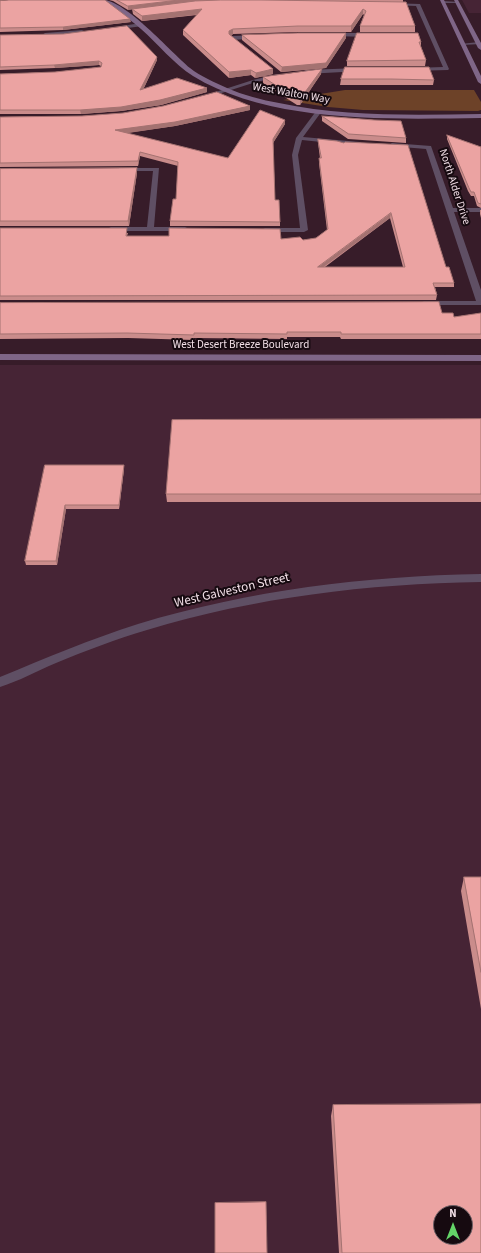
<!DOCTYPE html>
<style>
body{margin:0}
#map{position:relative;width:481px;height:1253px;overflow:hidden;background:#371c29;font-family:"Source Sans 3",sans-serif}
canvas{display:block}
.north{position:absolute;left:433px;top:1205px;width:40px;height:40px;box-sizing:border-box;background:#160a10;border:1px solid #6e6066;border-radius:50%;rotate:0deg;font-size:11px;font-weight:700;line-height:16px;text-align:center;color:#f3e0e8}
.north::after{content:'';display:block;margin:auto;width:14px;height:18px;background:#64d468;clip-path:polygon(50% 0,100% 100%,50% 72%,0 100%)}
</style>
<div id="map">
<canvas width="481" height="1253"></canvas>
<div class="north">N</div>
</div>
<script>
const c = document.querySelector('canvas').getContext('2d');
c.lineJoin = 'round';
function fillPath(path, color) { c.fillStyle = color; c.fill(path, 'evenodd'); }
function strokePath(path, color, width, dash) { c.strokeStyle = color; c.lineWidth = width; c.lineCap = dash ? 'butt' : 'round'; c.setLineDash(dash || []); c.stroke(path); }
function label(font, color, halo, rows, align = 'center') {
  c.font = font + ' "Source Sans 3",sans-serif'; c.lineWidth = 4; c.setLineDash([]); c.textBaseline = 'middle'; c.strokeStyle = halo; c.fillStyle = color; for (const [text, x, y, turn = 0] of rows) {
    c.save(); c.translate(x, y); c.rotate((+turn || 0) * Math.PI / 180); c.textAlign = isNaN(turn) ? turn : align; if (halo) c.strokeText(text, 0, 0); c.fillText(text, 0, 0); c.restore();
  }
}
const built = new Path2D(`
 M462,0H481V13H469Z
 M0,365H481V1253H0ZM441,1213H465V1237H441Z`);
const green = new Path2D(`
 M345,90H474L481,102V110L478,111L363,110L328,107L283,100Z`);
const lane = new Path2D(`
 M443,1L459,2L457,3H441Z
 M479,42L481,44L462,45L460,44Z`);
const street = new Path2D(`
 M388,3L420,4L449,69L448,70L412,71L411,70L414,68L443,67L416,6L390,5Z
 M141,23L143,24V26L112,30L109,28Z
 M82,30L84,31V33L45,37L42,35L45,33Z
 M330,33H373L376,35L373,37L328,36L327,35Z
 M257,35L260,37L259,38L233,40L230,38L233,36Z
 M359,68L362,70L361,71L306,74L303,72L306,70Z
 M278,74L280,75V77L256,82L203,99L200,97L253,80Z
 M317,110L322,111L303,137L360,142L363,144L360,146L302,140L298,155L308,230L304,232H262L261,230L265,228H300L292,155L296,138Z
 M392,143L431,146L453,208H481V212H454L481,290V305H424L420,303L424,301H476L426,149L390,146L389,145Z
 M119,168H159L154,227H185L189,229L188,231H108L107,229L111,227H147L153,171H121L119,170Z
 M481,574V582C367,584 256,597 147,630C116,639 85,651 56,663C37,671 19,681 0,687V677C46,658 91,639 138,624C250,590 365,576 481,574Z`);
const secondary = new Path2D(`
 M103,0C125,0 171,52 190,68C200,76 214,82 227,88C243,95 262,100 279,103C345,117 414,115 481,114V118C392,119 271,124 193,76C174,64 158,44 141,29C129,18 115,10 103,0Z
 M440,0H444L481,76V84L478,82Z
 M454,0H458L481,43V50L478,48Z
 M0,354L481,355V361L0,360Z`);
const wall = new Path2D(`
 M109,0H261L406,2L415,26V32H360V26L364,15L363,14L351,32H298L233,34L231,36L273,74L255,78L251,75L229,78L183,35V30L197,15L142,21L133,14L132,9L128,10L113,1Z
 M261,0H403V2Z
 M0,1L131,22L63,30L0,32Z
 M357,33L421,42V47L426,60L425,66H347V61Z
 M0,35L157,57V60L143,90L207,92L161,105L121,111L81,114H0V74L55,72L101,67V66L99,65L55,68L0,70Z
 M242,35L346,38L326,68L281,72L242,40Z
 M345,67L434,80L433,85H340L341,79Z
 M321,74L300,105H297L263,83V77Z
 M250,110L175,126L126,133L228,158L285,120V124L273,143L275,200L280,222V226H170V221L176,199L178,166L140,156L138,166L0,167V117L82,116Z
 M322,116L374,120L406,138V143L348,139L322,121Z
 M447,135L481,147V208L477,206L474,196H471L468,191L447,139Z
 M318,139L446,267L454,283V287H435L437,295L436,300H0V228L128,233L127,236L303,240L316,238L327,230L319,163V158H320L318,143ZM390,218L403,267H325Z
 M0,169L137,173L129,226H0Z
 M480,210H481V218L480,214Z
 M0,303L442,313L454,317L481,313V339H341L340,337H287V339L194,338V340L128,338L0,339Z
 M481,419V502H167L166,494Z
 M45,465H124V469L119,509H66L57,565H26L25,561Z
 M464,877H481V1009L461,891Z
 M333,1105L481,1253H339L331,1116Z`);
const shadedWall = new Path2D(`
 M179,0H221L195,2L128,10V6Z
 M202,9V14L142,21V16Z
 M363,9V14L351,32V26Z
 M130,19L131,22L63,30V27Z
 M233,29V34L229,37V31Z
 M346,33V38L326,68L281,72L282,67Z
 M157,57V60L141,94L140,90Z
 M99,61V65L55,68L54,65Z
 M273,69V74L255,78L256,73Z
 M322,69L321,74L300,105V99Z
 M251,70V75L229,78V72Z
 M207,88V92L161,105L121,111L81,114L80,110Z
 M250,106V110L175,126L115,135V130Z
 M285,120V124L273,143V139Z
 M140,152V156L138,166V161Z
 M137,168V173L129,226L128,221Z
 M391,213L390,218L318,271V267Z
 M124,465V469L119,509V505Z
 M65,505L66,509L57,565L56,561Z`);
const building = new Path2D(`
 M9,0H105L130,19L63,27L0,28V1Z
 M117,0H179L128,6Z
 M221,0H261L406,2L415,26H360L366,11L363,9L351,26H298L233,29L229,31V34L273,69L256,73L251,70L229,72L183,30L202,9L142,16L132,9L195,1Z
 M127,26L157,57L140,90L177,78L207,88L160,100L121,107L80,110H0V74L55,72L101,67L102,63L99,61L54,65L0,67V35L63,34Z
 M298,33H346L326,63L282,67L242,35Z
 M357,33H418L421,42H419L426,60L347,61Z
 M345,67H429L434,80L391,79H341Z
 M322,69L300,99H297L263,77Z
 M217,92L250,106L175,122L115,130L228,158L260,110L285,120L273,139L275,200H279L280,222L170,221L173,199H176L178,162L140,152L138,161L0,163V117L82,116L123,113L163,106Z
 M322,116L374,120L401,121L406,138L349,134Z
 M447,135L481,147V204L478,203L474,192H471L469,188Z
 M318,139L337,141L344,143L345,142L408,145L446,267H449L454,283H433L437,295L0,296V228H127L126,236H169V228L280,229L281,239L300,237L303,240L316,238L328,229L319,158H321ZM391,213L405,267H318Z
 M137,168L128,221H0V169Z
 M439,302L442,313H453L454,317L481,313V334H341V332H287V334L194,333V335L127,333L0,334V303Z
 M481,419V494H166L172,420Z
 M45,465H124L119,505H65L56,561H25Z
 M464,877H481V972Z
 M481,1104V1253H342L333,1105ZM441,1213H465V1237H441Z
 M266,1202L267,1253H215V1203Z`);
const farStreetnames = [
 ["West Walton Way",291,94,10],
 ["North Alder Drive",454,187,72],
 ["West Desert Breeze Boulevard",241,346]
];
const streetNames = [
 ["West Galveston Street",232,591,-13]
];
fillPath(built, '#462435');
fillPath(green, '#6d4228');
fillPath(lane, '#5f4f64');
fillPath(street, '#5f4f64');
fillPath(secondary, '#7f6687');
fillPath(wall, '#ca8c8b');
fillPath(shadedWall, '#a47271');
fillPath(building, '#eba3a2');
strokePath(building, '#a47271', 1);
label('11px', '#f3e0e8', '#160a10', farStreetnames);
label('13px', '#f3e0e8', '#160a10', streetNames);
</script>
